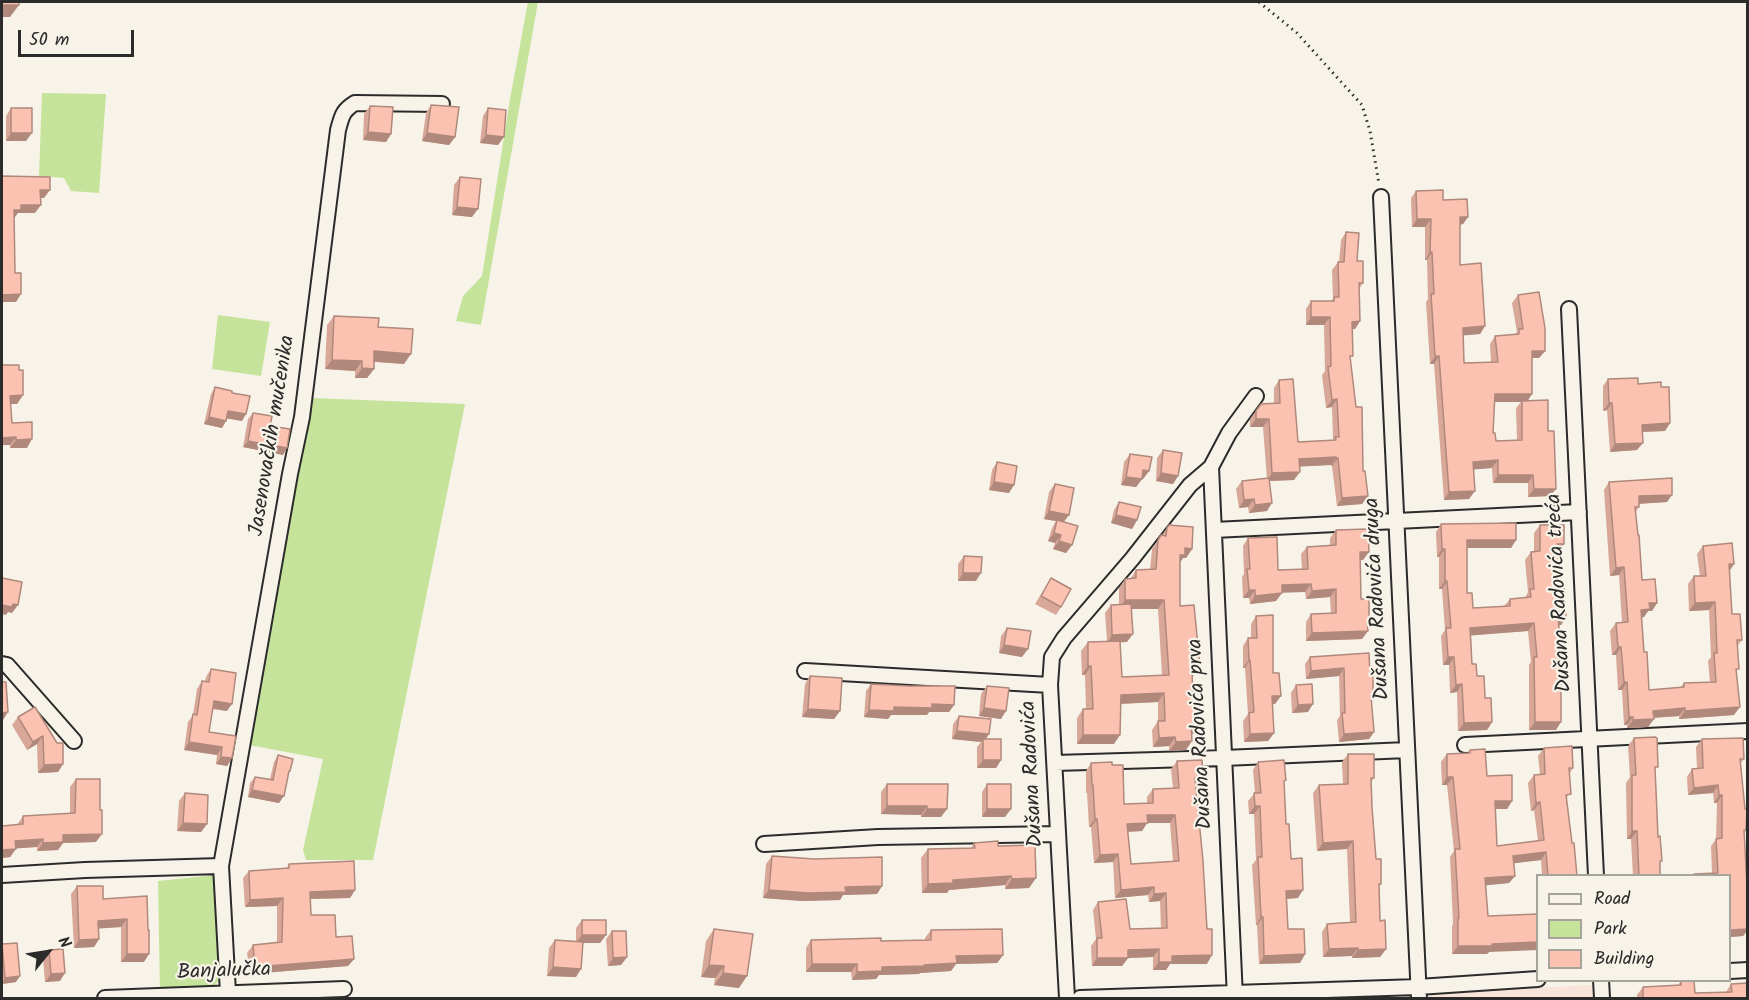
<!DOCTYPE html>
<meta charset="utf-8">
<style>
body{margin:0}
#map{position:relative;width:1749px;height:1000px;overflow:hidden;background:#f7f3e8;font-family:Kalam,sans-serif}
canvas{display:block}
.frame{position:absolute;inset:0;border:3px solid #2b2b2b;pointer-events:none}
.legend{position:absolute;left:1536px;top:874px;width:195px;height:108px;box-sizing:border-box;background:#f7f3e8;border:2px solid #a5a39c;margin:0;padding:8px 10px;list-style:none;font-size:18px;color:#2b2b2b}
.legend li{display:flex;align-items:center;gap:12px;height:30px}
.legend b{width:30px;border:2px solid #a5a39c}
.north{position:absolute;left:18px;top:922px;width:60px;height:60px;-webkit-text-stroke:4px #f7f3e8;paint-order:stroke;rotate:60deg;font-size:16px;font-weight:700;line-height:24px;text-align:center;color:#2b2b2b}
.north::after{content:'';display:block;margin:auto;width:21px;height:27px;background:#2b2b2b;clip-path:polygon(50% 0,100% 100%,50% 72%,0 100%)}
.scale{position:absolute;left:18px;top:30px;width:116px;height:27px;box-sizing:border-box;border:3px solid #2b2b2b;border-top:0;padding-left:8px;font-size:18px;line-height:21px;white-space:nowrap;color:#2b2b2b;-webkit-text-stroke:4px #f7f3e8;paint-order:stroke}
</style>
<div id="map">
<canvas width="1749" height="1000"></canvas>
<div class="frame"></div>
<ul class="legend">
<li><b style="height:8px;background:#f7f3e8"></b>Road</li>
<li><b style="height:16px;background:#c6e39b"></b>Park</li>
<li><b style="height:16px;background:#fbc2b1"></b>Building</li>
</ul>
<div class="north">N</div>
<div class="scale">50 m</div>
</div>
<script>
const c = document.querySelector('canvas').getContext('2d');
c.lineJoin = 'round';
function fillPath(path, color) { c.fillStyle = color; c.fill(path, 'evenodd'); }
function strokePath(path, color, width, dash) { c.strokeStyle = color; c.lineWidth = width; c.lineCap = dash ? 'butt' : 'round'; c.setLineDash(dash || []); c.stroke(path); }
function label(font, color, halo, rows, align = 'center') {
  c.font = font + ' Kalam,sans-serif'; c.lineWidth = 4.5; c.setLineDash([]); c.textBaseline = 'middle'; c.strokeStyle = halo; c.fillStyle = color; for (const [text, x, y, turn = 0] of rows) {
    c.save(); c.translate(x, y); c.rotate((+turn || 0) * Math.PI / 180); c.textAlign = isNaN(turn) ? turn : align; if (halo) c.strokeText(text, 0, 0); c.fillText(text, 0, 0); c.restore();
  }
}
const built = new Path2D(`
 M1592,985L1593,998H1431L1430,993Z`);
const green = new Path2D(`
 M528,2H538L481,325L456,321L463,296L482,276L510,99Z
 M42,93L106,94L99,193L71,191L64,178L39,176Z
 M218,315L270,322L261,376L212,369Z
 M311,398L465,404L373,860H306L303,850L323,759L249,745L299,471Z
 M215,875L218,982L210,988L160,994L158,881Z`);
const path = new Path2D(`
 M1259,2L1297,33L1362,105L1370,131L1379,184`);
const street = new Path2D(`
 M1381,197L1419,998
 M1569,309L1596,876
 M1211,467L1235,998
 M1214,530L1579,512
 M2,664L7,665L74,741
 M805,671L1050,685
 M1465,745L1748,731
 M1055,763L1224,758L1407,750
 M764,844L878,837L1058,834
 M2,875L85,870L221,866
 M1730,971L1748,970
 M1601,980L1602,998
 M228,993L221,866L290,474L302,417L338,130C342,116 342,111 355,103L442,104
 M105,998L344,989
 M1067,998L1050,685L1052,657L1064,638L1132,559L1190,485L1211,467L1229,433L1256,396
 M1080,998L1418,987L1538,979`);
const wall = new Path2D(`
 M431,105L455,137L449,145L422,141L426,113Z
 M370,106L391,134L386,142L363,140L364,114Z
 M11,108L26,141H6V116Z
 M488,108L498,145L480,143L483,116Z
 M460,177L472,217L452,215L454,185Z
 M1416,191L1443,200L1468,217L1463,224L1460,225V265L1485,326L1480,334L1463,335L1464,363L1491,362L1490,344L1495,336L1515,334L1517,332L1512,303L1518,295L1545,351L1539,358H1532L1527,401L1548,431L1550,496L1528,497V483H1493L1492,468L1474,469L1469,499L1444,500L1434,364H1430L1426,302L1428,299L1427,260H1425V227H1412L1411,198ZM1494,402H1521L1516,408L1517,440L1496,441L1493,433Z
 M1346,232L1357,261L1363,283L1359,289L1360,321L1355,329H1352L1350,359L1363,471L1368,496L1362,504L1337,506L1332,466H1331V465L1299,466L1294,480L1270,481L1267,511L1249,513L1248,507L1239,508L1236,489L1242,481L1267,479L1263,427H1250V419L1261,404H1274V388L1279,380L1298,442L1333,440L1332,407L1326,408L1322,375L1325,371L1324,325H1306V309L1311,301H1331L1333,299L1332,270L1338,262H1339L1341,240Z
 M334,316L378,327L404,364L374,362V369L367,378H355V371L325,369L327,325Z
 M2,365L23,395L17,404H10L12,423L27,448H10V445H2Z
 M1608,379L1661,387L1670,423L1665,431L1642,432L1637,450L1610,452L1607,410L1603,411V386Z
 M215,387L232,393L242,421L227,418L222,428L204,424L211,394Z
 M253,413L270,426L287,448L283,455L243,447L248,419Z
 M1163,450L1178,476L1173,484L1156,481L1157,458Z
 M1130,454L1149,471L1143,479H1142L1136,487L1121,485L1124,462Z
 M997,462L1009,493L989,490L992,470Z
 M1609,482L1667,502L1639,504V507L1635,513L1642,580L1657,603L1652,611H1648L1644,617L1641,618L1644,652L1649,690L1680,688L1684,683L1710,682L1708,661L1711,657L1709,610L1689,611L1688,584L1694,576H1700L1697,554L1703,546L1729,571L1732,614L1742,640L1738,645L1734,715L1679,719V716L1654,718L1648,727L1627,728V725H1624L1622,690H1618L1616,655H1612L1610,631L1616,623H1622L1619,575L1610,576L1604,490Z
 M1055,484L1064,522L1072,545L1066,553L1053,549L1055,543L1048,541L1052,528L1056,521L1044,519L1049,492Z
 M1119,502L1137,520L1132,529L1111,523L1114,510Z
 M1441,524L1516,540L1511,548H1467V593L1473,608L1504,606L1510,599L1525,598L1528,592L1525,560L1531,552L1534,551V533L1540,525L1558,552L1559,565L1554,571L1556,588L1566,617L1561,625H1559L1556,730H1529V665L1531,662L1528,631L1471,635L1472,664L1485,698L1492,722L1487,730L1458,731L1457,692L1450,693L1449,665H1443L1441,636L1445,630L1442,589H1439V557H1437L1436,532Z
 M1169,525L1192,549L1186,558H1183L1180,562V606L1200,667L1193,676V706L1200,724L1194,734H1192L1186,750L1169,751V746L1153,747L1152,730L1158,721V702L1121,704L1114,744H1077V718L1083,709H1086L1085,675H1082L1081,651L1088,642L1107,641L1105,613L1111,605H1119V588L1125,579L1131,578L1136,570H1150L1152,549ZM1131,609H1158L1162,675L1122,677L1120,642H1127Z
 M1336,530L1363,560H1360L1361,599L1369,623L1367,626L1368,631L1362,639L1306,641V622L1311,614H1331L1330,597L1306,599L1305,592H1282L1276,601L1250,604L1249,598H1243L1242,577L1244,574L1243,546L1248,538L1278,570L1302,569L1301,554L1307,547L1330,545V538Z
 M964,556L976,581H958V564Z
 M1051,578L1061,607L1056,615L1035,604Z
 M1256,616L1273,673L1275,704H1272L1274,733L1268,741L1244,742L1243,721L1248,714L1245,668H1243V646L1248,638H1251V624Z
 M1007,628L1022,657L999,653L1001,636Z
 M1369,653L1371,700L1374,732L1369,739L1339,742L1337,720L1340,716L1339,676L1306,679L1305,664L1310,657Z
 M211,669L227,711L212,709L209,732L232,758L227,766L216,764L217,755L184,750L188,722L193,715L197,689L202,681L205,682L206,677Z
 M810,676L840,711L834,719L802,717L805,684Z
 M871,684L954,705L949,712H929L927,715H891L888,719L864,717L866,691Z
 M1296,685L1308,712L1292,713L1291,693Z
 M987,686L1001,719L979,716L981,694Z
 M959,716L989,734L986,739L1001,760L996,768H977V747L981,742L952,739L953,724Z
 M18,717L57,743L63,764L58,772L38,773L37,744L27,750L12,725Z
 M1634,738L1655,772L1660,876H1633L1631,839H1627L1626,783L1630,777L1628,746Z
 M1702,739L1744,759L1741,763L1746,830L1744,834L1748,905V930L1743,936L1730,937V876H1692L1694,874L1712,873L1711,846L1716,839L1717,803H1714L1713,793L1688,795L1687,777L1692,769L1697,768L1696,747Z
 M1544,748L1573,768L1570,773L1567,800L1572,843L1577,876H1542L1541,860L1514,863L1515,876L1509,883L1486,885L1489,952L1487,954H1452V926L1453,924L1450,857L1454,851L1447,785H1442L1441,762L1447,754L1468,753L1470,750L1487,776L1512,801L1507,809H1495L1497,846L1538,841L1534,810L1531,811L1528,783L1534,775L1540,774L1538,756Z
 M1348,754L1374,778L1371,782L1372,807L1376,859L1381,884L1379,887L1380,921L1386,949L1380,957L1352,958V956L1323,957L1322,932L1327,924L1350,922L1347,849L1317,851L1313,793L1319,785L1343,784L1342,762Z
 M278,755L288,774L279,803L248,797L250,783L255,777L270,779L274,762Z
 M1177,761L1203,777L1198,785H1196L1207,964H1170L1166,970H1153V957L1128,958L1122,966H1092L1091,946L1096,939L1093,910L1098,902L1130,929L1161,928L1160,901L1149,902L1148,895L1115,898L1113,862L1094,863L1091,827H1089L1087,793H1086V771L1091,763L1112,765L1124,804L1147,803V797L1153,789L1173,788L1171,769ZM1147,823H1170L1173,862L1131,864L1128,832L1142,831Z
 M1258,762L1284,784L1286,824L1298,898L1287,899L1288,929L1305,954L1300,963L1259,964L1257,925H1256L1252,865L1256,860L1254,814H1249L1248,801L1255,793L1253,770Z
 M76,779L96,842L63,843L58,850L37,851V847L16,848L10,857L2,858V826L17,825L23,816L70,813V787Z
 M887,784H948L941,817H921V815L881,814V792Z
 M987,784L1005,817H982V792Z
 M185,793L207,824L201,832L177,831L179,801Z
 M974,843L998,846L1036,878L1029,888L1005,889V885L949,890L947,893H922L921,858L928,849L971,848Z
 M772,856L882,886L877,894L843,895L840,900L802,901L763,898L766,864Z
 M289,864L355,890L350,898L310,899L311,915L336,937L354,959L348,966L250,974L247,953L253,945L277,942V906L245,907L243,878L249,871L286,869Z
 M77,886L103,899L147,896L144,962H121V927L99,928V939L94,947L74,948L71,894Z
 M582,920L606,935L600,943H583L576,977L547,976L549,948L555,940L576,941V928Z
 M714,929L739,988L714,985L715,978L701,977L706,941Z
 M931,930L1003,955L997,963L956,964L951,971L920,973L919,974L879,975L876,979L852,980L851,972H806V948L811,940L881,941L925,940V938Z
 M612,931L627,957L621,965L608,966L606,939Z
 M2,944L16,982L2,984Z
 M49,950L60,981L45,982L43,958Z
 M1681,981H1694L1695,993L1726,992L1731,984L1748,999H1637V995L1643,987L1677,986Z`);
const shadedWall = new Path2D(`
 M2,5H19L10,17H2Z
 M368,132L391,134L386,142L363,140Z
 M11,133H32L26,141H6Z
 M427,133L455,137L449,145L422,141Z
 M486,135L504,137L498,145L480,143Z
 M40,190H50L44,198H35Z
 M21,205H41L35,213H18L15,217H9L14,210Z
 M457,207L478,209L472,217L452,215Z
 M1460,217H1468L1463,224L1455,225Z
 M1417,219H1431L1425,227H1412Z
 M1430,252H1432L1427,260H1425Z
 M21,294L16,302H2V295Z
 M1311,317H1330L1324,325H1306Z
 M1360,321L1355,329L1346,330L1352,322Z
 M1485,326L1480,334L1457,336L1463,328Z
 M374,351L411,354L404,364L367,361Z
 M1532,351H1545L1539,358H1526Z
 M1435,356H1439L1434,364H1430Z
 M332,360L362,361L355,371L325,369Z
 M362,368L374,369L367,378H355Z
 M1495,394H1532L1527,402H1489Z
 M23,395L17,404H4L10,396Z
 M1337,399L1332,407L1326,408L1332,400Z
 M1609,403H1612L1607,410L1603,411Z
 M228,411L246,414L242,421L224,418Z
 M209,417L226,421L222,428L204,424Z
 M1256,419H1269L1263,427H1250Z
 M1670,423L1665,431L1636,432L1642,425Z
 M16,437L10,445H2V438Z
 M32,439L27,448H10L16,440Z
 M248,441L287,448L283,455L243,447Z
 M1643,443L1637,450L1610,452L1615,444Z
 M1336,457L1331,465L1293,467L1299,459Z
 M1336,458H1338L1332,466H1331Z
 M1498,460L1492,468L1468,470L1473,462Z
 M1143,470L1149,471L1143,479L1137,478Z
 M1300,472L1294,480L1267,481L1272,473Z
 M1161,473L1178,476L1173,484L1156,481Z
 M1498,475H1533L1528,483H1493Z
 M1126,477L1142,479L1136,487L1121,485Z
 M994,482L1014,485L1009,493L989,490Z
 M1534,489H1556L1550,496L1528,497Z
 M1475,491L1469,499L1444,500L1449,492Z
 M1672,495L1667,502L1633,504L1639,496Z
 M1368,496L1362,504L1337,506L1342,498Z
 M1254,499L1248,507L1239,508L1244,500Z
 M1272,503L1267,511L1249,513L1255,505Z
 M1049,511L1069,515L1063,523L1057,520L1056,521L1044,519Z
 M1116,515L1137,520L1132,529L1111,523Z
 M1054,533L1061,535L1055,543L1048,541Z
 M1467,540H1516L1511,548H1462Z
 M1059,541L1072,545L1066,553L1053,549Z
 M1557,544H1564L1558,552Z
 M1185,548L1192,549L1186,558H1183L1179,564H1173Z
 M1442,549H1445L1439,557H1437Z
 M1360,552H1369L1363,560H1355Z
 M1729,564H1734L1729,572Z
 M1554,565H1559L1554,573Z
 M1624,567L1619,575L1610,576L1616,568Z
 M963,573H981L976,581H958Z
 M1445,581H1447L1442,589H1439Z
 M1311,584L1305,592L1276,593L1282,585Z
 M1336,589L1330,597L1306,599L1312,591Z
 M1249,590H1255L1249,598H1243Z
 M1282,593L1276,601L1250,604L1255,596Z
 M1125,600H1164L1158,609H1119Z
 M1715,602L1709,610L1689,611L1695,603Z
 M1649,603H1657L1652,611H1648L1644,617L1635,618L1641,610Z
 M13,604L18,605L12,613L8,612L6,615L2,614V605Z
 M1558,617H1566L1561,625H1553Z
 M1534,623L1528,631L1465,636L1470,628Z
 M1368,631L1362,639L1306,641L1312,633Z
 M1133,634L1127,642L1107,643L1112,635Z
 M1004,645L1028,649L1022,657L999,653Z
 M1618,647H1621L1616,655H1612Z
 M1448,657H1454L1449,665H1443Z
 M1249,660H1250L1245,668H1243Z
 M1088,666H1091L1085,675H1082Z
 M1192,667H1200L1193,676L1186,677Z
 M1344,668L1339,676L1306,679L1311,671Z
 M1624,682H1627L1622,690H1618Z
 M1462,684L1457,692L1450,693L1456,685Z
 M1164,693L1158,702L1115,704L1121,695Z
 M1272,696H1281L1275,704H1266Z
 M214,701L232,704L227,711L209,708Z
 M932,704L954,705L949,712H929L927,715H891L888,719L864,717L869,710Z
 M1313,704L1308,712L1292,713L1298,705Z
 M1740,707L1734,715L1679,719L1685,711Z
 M984,708L1006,711L1001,719L979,716Z
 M1685,708L1679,716L1648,718L1653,711Z
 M808,709L840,711L834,719L802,717Z
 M8,712L3,720L2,721V713Z
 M1629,717H1633L1627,725H1624Z
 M1654,719L1648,727L1627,728L1633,720Z
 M1492,722L1487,730L1458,731L1464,723Z
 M1535,722H1561L1556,730H1529Z
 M1200,724L1194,734H1185L1191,725Z
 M957,731L989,734L983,742V739L981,742L952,739Z
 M1374,732L1369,739L1339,742L1344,734Z
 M1274,733L1268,741L1244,742L1250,734Z
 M1083,735H1120L1114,744H1077Z
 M43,736L37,744L27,750L33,742Z
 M1175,737L1169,746L1153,747L1159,738Z
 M1192,741L1186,750L1169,751L1176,742Z
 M189,742L222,747L217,755L184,750Z
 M221,757L232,758L227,766L216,764Z
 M983,760H1001L996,768H977Z
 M63,764L58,772L38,773L44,765Z
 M1203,777L1198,785L1189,786L1195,778Z
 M1447,777H1453L1447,785H1442Z
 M1718,785L1713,793L1688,795L1694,788Z
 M252,790L284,796L279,803L248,797Z
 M1719,795H1722L1717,803H1714Z
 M1495,801H1512L1507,809H1489Z
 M1540,802L1534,810L1531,811L1536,803Z
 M887,806H927L921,815L881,814Z
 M1255,806H1260L1254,814H1249Z
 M927,809H947L941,817H921Z
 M987,809H1011L1005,817H982Z
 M1147,815H1175L1170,823H1147L1142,831L1121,832L1127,824Z
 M1095,819H1097L1091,827H1089Z
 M183,823L207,824L201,832L177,831Z
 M1632,831H1637L1631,839H1627Z
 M102,834L96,842L63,843L58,850L37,851L43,843L63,835Z
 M43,839L37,847L9,849L15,841Z
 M1353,841L1347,849L1317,851L1323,843Z
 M16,849L10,857L2,858V850Z
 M1546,852L1541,860L1508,864L1513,856Z
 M1118,854L1113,862L1094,863L1100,855Z
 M1011,876L1005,885L949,890L947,893H922L928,884L953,880Z
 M1515,876L1509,883L1480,886L1485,878Z
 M1036,878L1029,888L1005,889L1012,879Z
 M882,886L877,894L843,895L840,900L802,901L763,898L769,890Z
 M1154,887L1148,895L1115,898L1121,890Z
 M355,890L350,898L304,899L310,892Z
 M1303,890L1298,898L1281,899L1286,891Z
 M1166,893L1160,901L1149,902L1154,894Z
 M283,898L277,906L245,907L250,900Z
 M1261,917H1263L1257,925H1256Z
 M127,919L121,927L93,929L98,921Z
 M1748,929V930L1743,936L1730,937V930Z
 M582,935H606L600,943H576Z
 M99,939L94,947L74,948L79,940Z
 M1538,942V950L1489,952L1487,954H1452L1458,946L1492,944Z
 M1358,948L1352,956L1323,957L1329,949Z
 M1159,949L1153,957L1128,958L1122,966H1092L1097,958L1128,950Z
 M1386,949L1380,957L1352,958L1358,950Z
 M127,954H149L144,962H121Z
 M1305,954L1300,963L1259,964L1264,956Z
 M1003,955L997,963L956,964L951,971L920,973L919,974L879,975L876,979L852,980L857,972L882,967L924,965L956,956Z
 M1212,955L1207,964H1170L1166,970H1153L1159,962L1172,956Z
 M627,957L621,965L608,966L613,958Z
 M354,959L348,966L250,974L255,967Z
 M812,964H857L851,972H806Z
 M709,965L724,966L715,978L701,977Z
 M553,967L581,969L576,977L547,976Z
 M65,973L60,981L45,982L51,974Z
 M723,973L747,976L739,988L714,985Z
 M20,976L16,982L2,984L5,978Z`);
const building = new Path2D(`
 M2,2H19V5H2Z
 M431,105L459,107L455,137L427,133Z
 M370,106L393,107L391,134L368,132Z
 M11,108H32V133H11Z
 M488,108L506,110L504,137L486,135Z
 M2,176L50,177V190H40L41,205H21V210H14L15,273H21V294L2,295Z
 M460,177L481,179L478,209L457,207Z
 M1443,190V200L1467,199L1468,217H1460V265L1481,263L1485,326L1463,328L1464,363L1498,362L1495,336L1519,334V329H1523L1518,295L1539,292L1545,328V351H1532V394H1495L1493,433H1495L1496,441L1522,440V401L1548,400V431H1554L1556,489H1534L1533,475H1498V460L1473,462L1475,491L1449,492L1439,356H1435L1431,294H1434L1432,252H1430L1431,219H1417L1416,191Z
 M1346,232L1359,233L1357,261H1363V283H1359L1360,321L1352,322L1353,356H1350L1356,407H1362L1363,471H1365L1368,496L1342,498L1338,458H1336V457L1299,459L1300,472L1272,473L1269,419H1256V411L1261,404L1280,403L1279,380L1293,379L1298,442L1336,440L1335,437H1339L1337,399L1332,400L1328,367L1331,366L1330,317H1311V301H1334V297H1339L1338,262H1344Z
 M334,316L379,318L378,327L413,329L411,354L374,351V369L362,368V361L332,360Z
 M2,365H19V370H23V395L10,396L12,423L32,422V439L16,440V437L2,438Z
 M1638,378V384L1661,382V387H1669L1670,423L1642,425L1643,443L1615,444L1612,403H1609L1608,379Z
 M215,387L232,391V393L250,396L246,414L228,411L226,421L209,417Z
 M253,413L272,416L270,426L290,429L287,448L248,441Z
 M1163,450L1182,453L1178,476L1161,473Z
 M1130,454L1152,457L1149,471L1143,470L1142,479L1126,477Z
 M997,462L1017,466L1014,485L994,482Z
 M1269,478L1272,503L1255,505L1254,499L1244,500L1242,481Z
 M1672,478V495L1639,496V507H1635L1638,535H1639L1642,580L1655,579L1657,603H1649L1650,609L1641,610L1644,652H1647L1649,690L1684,687V683L1716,682L1714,653H1717L1715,602L1695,603L1694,576H1706L1703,546L1732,543L1734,564H1729L1732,614H1740L1742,640H1737L1739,669H1736L1740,707L1685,711V708L1653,711L1654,719L1633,720V717H1629L1627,682H1624L1621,647H1618L1616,623L1628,622L1624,567L1616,568L1609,482Z
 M1055,484L1074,488L1069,515L1049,511Z
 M1119,502L1141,507L1137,520L1116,515Z
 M1057,520L1078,526L1072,545L1059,541L1061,535L1054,533Z
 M1516,523V540H1467V593H1472L1473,608L1510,606V599L1531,597L1530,589H1534L1531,552L1540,551V525H1564V544H1557L1559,565H1554L1556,588L1564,587L1566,617H1558L1561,649V722H1535L1534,657H1537L1534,623L1470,628L1472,664H1476L1477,676H1484L1485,698H1491L1492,722L1464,723L1462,684L1456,685L1454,657H1448L1446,628H1451L1447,581H1445V549H1442L1441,524Z
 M1169,525L1193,527L1192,549L1185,548V555H1180V606L1194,605L1200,667H1192L1193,706H1199L1200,724L1191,725L1192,741L1176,742L1175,737L1159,738L1158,721H1165L1164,693L1121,695L1120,735H1083V709H1093L1091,666H1088V642L1120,641L1122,677L1169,675L1164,600H1125V579L1136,578V570L1156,569L1158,540L1161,535L1166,536L1167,528Z
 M1368,529L1369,552H1360L1361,599H1369V623H1367L1368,631L1312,633L1311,614L1336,613V589L1312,591L1311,584L1282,585V593L1255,596V590H1249L1247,569H1250L1248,538L1277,537L1278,570L1308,569L1307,547L1336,545V530Z
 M964,556L982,557L981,573H963Z
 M2,578L22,582L18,605L13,604L12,607L2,605Z
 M1051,578L1071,589L1061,607L1041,596Z
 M1131,604L1133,634L1112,635L1111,605Z
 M1273,615V673H1279L1281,696H1272L1274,733L1250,734L1249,713L1254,712L1250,660H1249L1248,638H1257L1256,616Z
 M1007,628L1031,631L1028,649L1004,645Z
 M1369,653L1370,675H1373V696H1371L1374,732L1344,734L1342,713H1345L1344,668L1311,671L1310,657Z
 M211,669L236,673L232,704L214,701L209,732L236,736L232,758L221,757L222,747L189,742L193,714L197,715L202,681L209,682Z
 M810,676L842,678L840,711L808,709Z
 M2,682H6L8,712L2,713Z
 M871,684L909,686H955L954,705L932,704V708L894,707V711L869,710Z
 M1312,684L1313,704L1298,705L1296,685Z
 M987,686L1009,688L1006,711L984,708Z
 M35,707L57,743H63V764L44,765L43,736L33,742L18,717Z
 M959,716L991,719L989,734L957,731Z
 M1655,737L1657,738L1658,767H1655L1658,837L1660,836L1662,861H1660V876H1639L1637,831H1632V775H1636L1634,738Z
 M1743,738L1744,759H1740L1745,809H1747L1746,830H1744L1748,905V929L1730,930V876H1694V874L1718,873L1716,839L1722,838V795H1719L1718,785L1694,788L1692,769L1703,768L1702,739Z
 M983,739H1001V760H983Z
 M1572,746L1573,768H1569L1571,794L1566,795L1572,843H1574L1577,876H1548L1546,852L1513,856L1515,876L1485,878L1488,916L1538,914V942L1492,944V946H1458V918H1459L1455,849H1460L1453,777H1447V754L1470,753V750L1485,749L1487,776L1512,775V801H1495L1497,846L1544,840L1540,802L1536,803L1534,775L1545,774L1544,748Z
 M1348,754H1374V778H1371L1372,807L1376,859H1381V884H1379L1380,921L1385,920L1386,949L1358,950V948L1329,949L1327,924L1356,922L1353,841L1323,843L1319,785L1348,784Z
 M278,755L293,759L290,771H289L284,796L252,790L255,777L273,780Z
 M1202,760L1203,777L1195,778L1203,861L1207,929H1212V955L1172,956V962H1159V949L1128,950V958H1097V938H1102L1098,902L1126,899L1130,929L1167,928L1166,893L1154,894V887L1121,890L1118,854L1100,855L1097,819H1095L1093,785H1092L1091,763L1112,762V765H1123L1124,804L1153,803V789L1179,788L1177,761ZM1147,815H1175L1179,861L1131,864L1127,824L1148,823Z
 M1284,760L1286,780L1284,781L1286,824H1289L1291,859L1302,858L1303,890L1286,891L1288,929H1304L1305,954L1264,956L1263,917H1261L1258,857H1262L1260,806H1255L1254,793H1261L1258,762Z
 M76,779H100V810H102V834L63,835V842L43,843V839L15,841L16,849L2,850V826L23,824V816L75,813Z
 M887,784H948L947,809H927V806H887Z
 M987,784H1011V809H987Z
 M185,793L208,795L207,824L183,823Z
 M998,841V846L1035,845L1036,878L1012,879L1011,876L953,880V883L928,884V849L975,848L974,843Z
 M772,856L814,859L882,857V886L845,887L846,892L808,893L769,890Z
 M354,861L355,890L310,892L311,915H335L336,937L352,936L354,959L255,967L253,945L282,942L283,898L250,900L249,871L289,868V864Z
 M77,886H103V899L147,896L148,930H149V954H127V919L98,921L99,939L79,940Z
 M582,920H606V935H582Z
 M714,929L753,934L747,976L723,973L724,966L709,965Z
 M1002,929L1003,955L956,956L957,963L924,965V966L882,967V971L857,972V964H812L811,940L881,938V941L931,940V930Z
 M612,931H626L627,957L613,958Z
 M555,940L583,942L581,969L553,967Z
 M17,943L20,976L5,978L2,944Z
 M63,949L65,973L51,974L49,950Z
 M1681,981H1694L1695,993L1732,992L1731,984L1748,983V999H1643V987L1681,985Z`);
const streetNames = [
 ["Jasenovačkih mučenika",274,436,-81],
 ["Dušana Radovića treća",1561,593,-93],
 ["Dušana Radovića druga",1379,599,-93],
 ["Dušana Radovića prva",1202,734,-93],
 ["Dušana Radovića",1034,774,-93],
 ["Banjalučka",224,973,-2]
];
fillPath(built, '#f8e4d8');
fillPath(green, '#c6e39b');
strokePath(street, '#2b2b2b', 18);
strokePath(path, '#2b2b2b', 3, [1.5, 4.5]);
strokePath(street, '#f7f3e8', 14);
fillPath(wall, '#d8a798');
fillPath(shadedWall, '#b0887c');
fillPath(building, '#fbc2b1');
strokePath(building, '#b0887c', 1.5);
label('21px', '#2b2b2b', '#f7f3e8', streetNames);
</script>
